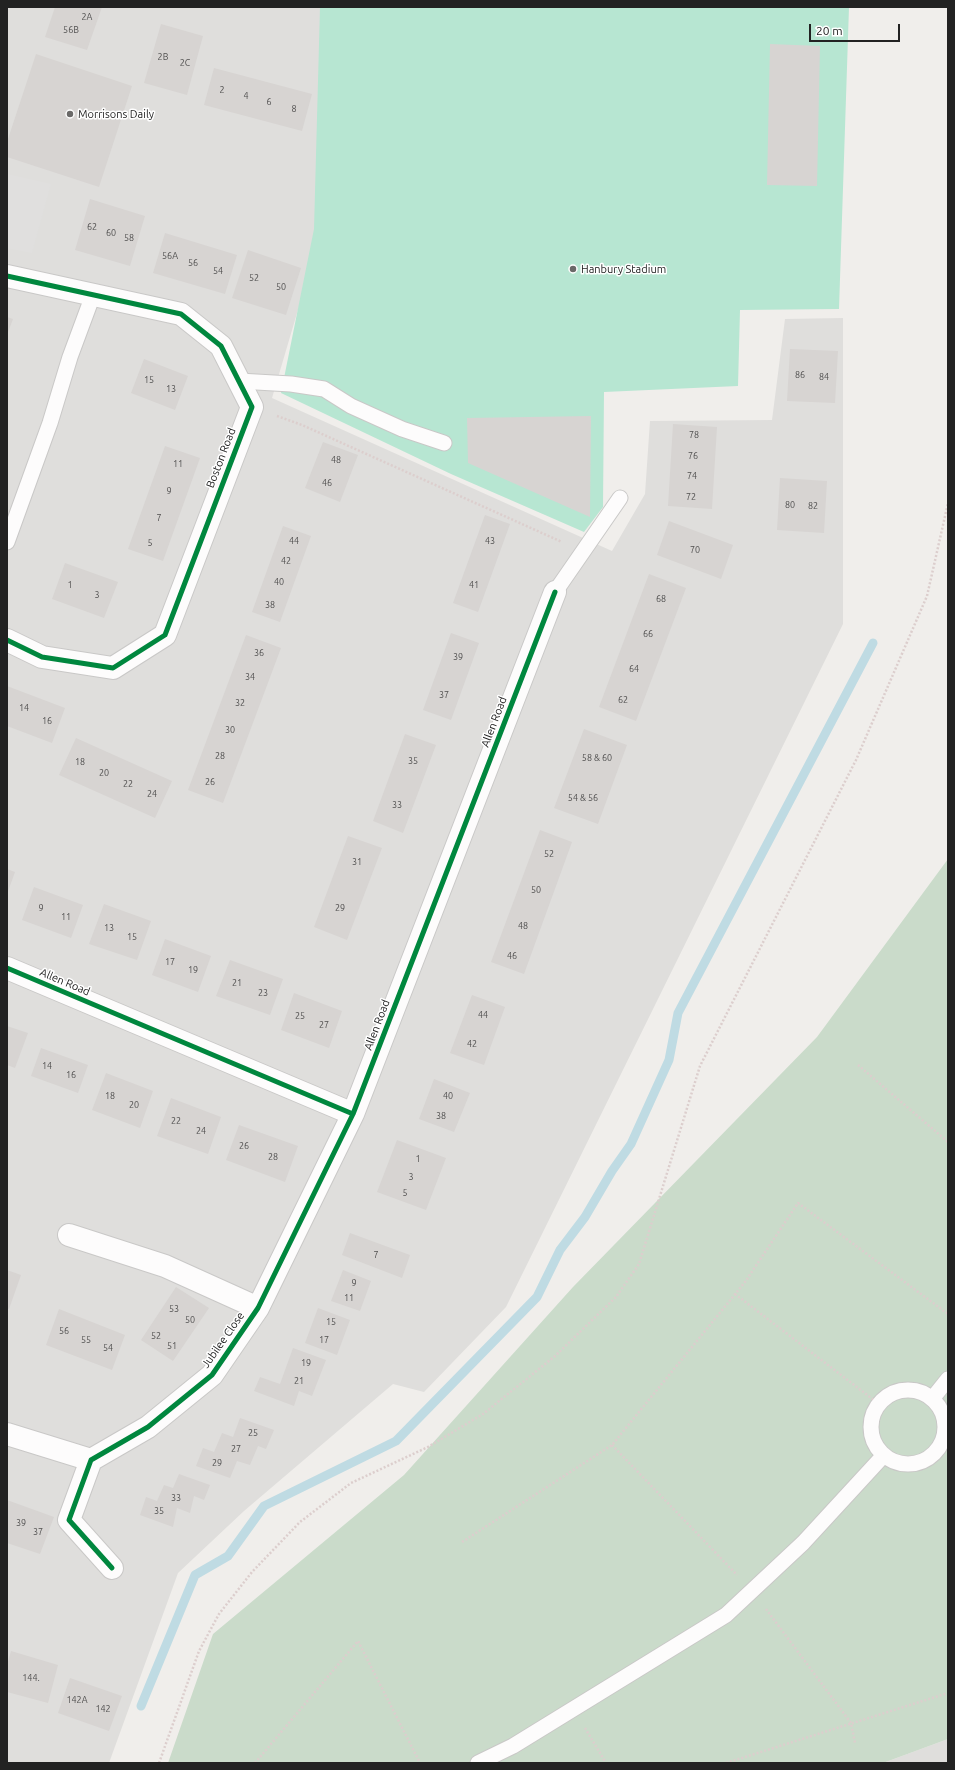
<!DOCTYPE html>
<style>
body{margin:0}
#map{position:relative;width:955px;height:1770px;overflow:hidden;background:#f0eeeb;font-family:Ubuntu,sans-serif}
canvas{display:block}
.frame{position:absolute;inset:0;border:8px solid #222;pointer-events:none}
.scale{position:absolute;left:809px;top:24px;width:91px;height:18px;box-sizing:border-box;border:2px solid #222;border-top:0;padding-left:5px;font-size:12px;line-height:14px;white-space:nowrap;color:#222;-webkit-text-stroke:3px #fff;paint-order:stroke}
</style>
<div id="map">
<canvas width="955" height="1770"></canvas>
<div class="frame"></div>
<div class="scale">20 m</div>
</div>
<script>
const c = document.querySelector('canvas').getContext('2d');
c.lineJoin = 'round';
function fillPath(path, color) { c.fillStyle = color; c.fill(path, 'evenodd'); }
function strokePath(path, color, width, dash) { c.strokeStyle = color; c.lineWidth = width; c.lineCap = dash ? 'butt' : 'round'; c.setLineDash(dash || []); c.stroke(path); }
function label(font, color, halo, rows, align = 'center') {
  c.font = font + ' Ubuntu,sans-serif'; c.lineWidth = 3; c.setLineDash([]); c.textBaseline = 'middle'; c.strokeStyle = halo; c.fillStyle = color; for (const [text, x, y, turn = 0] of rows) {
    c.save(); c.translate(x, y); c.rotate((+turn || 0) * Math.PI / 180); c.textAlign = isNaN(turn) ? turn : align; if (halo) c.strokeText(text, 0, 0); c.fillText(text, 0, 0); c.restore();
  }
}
const residential = new Path2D(`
 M7,7H323L320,235L272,398L612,551L645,494L650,421L772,420L785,319L843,318V624L506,1307L424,1392L393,1384L244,1511L178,1573L109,1763H7Z
 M948,1739V1763H883Z`);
const cemetery = new Path2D(`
 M948,859V1739L883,1763H168L213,1634L404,1475L573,1287L817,1037Z`);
const pitch = new Path2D(`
 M320,7H849L839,309L740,310L738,386L604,392L603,507L584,532L451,474L281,393L314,229Z`);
const parking = new Path2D(`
 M7,174L51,184L32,253L7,248Z`);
const stream = new Path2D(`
 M141,1706L195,1575L228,1556L264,1506L396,1441L537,1297L560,1250L585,1217L612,1171L631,1144L669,1060L678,1013L873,643`);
const building = new Path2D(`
 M55,7H102L87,50L45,37Z
 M161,24L203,36L187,95L144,83Z
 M770,44L820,46L817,186L767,185Z
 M36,54L132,86L99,187L7,157V142Z
 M214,68L312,94L302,131L204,105Z
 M90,199L145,216L130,266L75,250Z
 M165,233L237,255L225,294L153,273Z
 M248,250L301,268L286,315L232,298Z
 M7,317L13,319L7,335Z
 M790,349L838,351L835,403L787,401Z
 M144,359L188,376L175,410L131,393Z
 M591,416L590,517L468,463L467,418Z
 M673,424L717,427L712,509L668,506Z
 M323,442L358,455L340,502L305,488Z
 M165,446L200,458L163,561L128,549Z
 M780,478L827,481L824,533L777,530Z
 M485,515L510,524L478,612L453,603Z
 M669,521L733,545L721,579L657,555Z
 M283,526L311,536L280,622L252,612Z
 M65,563L118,582L104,618L52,599Z
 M649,574L686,588L636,721L599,707Z
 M451,633L479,643L451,720L423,710Z
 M246,635L281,648L223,803L188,790Z
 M7,686L65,708L52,743L7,726Z
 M584,729L627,745L598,824L554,808Z
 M405,734L436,745L403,833L373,821Z
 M76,738L172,781L155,818L59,775Z
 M540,830L572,842L524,974L491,962Z
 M348,836L382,848L347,940L314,927Z
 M7,869L15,872L7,894Z
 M34,887L83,905L71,938L22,920Z
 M104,904L151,921L137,960L89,944Z
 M165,939L211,956L198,992L152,975Z
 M230,960L283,979L270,1015L216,996Z
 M294,993L342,1011L329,1048L281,1030Z
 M472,995L505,1007L484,1065L450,1053Z
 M7,1026L28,1033L15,1068L7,1065Z
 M41,1048L88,1065L78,1093L31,1076Z
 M106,1073L153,1091L140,1128L92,1110Z
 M434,1079L470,1093L454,1132L419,1119Z
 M171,1098L221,1117L208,1154L157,1136Z
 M239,1125L298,1146L285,1182L226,1160Z
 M397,1140L446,1158L426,1210L377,1192Z
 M350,1233L410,1255L402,1278L342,1255Z
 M7,1270L21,1275L9,1309L7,1308Z
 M343,1270L371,1281L360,1311L331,1301Z
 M176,1287L209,1308L173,1361L141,1340Z
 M318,1308L350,1320L337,1355L305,1343Z
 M59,1309L125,1335L112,1370L46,1345Z
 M293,1348L326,1360L312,1396L299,1391L294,1406L254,1391L260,1377L280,1384Z
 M240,1418L274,1430L266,1449L258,1446L250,1465L237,1461L230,1478L196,1466L203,1448L214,1452L222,1433L233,1437Z
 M179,1474L210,1485L204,1500L194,1496L190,1513L177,1508L173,1527L140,1515L146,1497L157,1501L164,1485L173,1488Z
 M7,1500L54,1517L40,1554L7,1543Z
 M11,1651L58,1665L48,1703L7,1692V1665Z
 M70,1678L122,1696L109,1731L58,1713Z`);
const path = new Path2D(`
 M277,416L302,425L562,542
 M858,1065L948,1142
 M735,1294L879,1404
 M612,1445L737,1575
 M462,1542L612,1445L745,1282L798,1203L948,1314
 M766,1609L851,1723L855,1743
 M585,1728L606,1763
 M159,1763L199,1651L219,1614L252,1572L300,1522L351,1483L428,1447L483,1414L554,1357L616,1297L639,1264L700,1066L856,760L927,596L948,503
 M255,1763L358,1641L420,1763
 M726,1763L948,1693`);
const service = new Path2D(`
 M239,381L291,384L324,389L351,406L402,429L444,443
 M7,542L50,423L70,357L93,295
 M555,592L620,498
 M871 1427a37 37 0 1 1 74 0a37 37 0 1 1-74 0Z
 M932,1399L948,1379
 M478,1763L513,1746L726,1615L803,1543L884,1455`);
const minor = new Path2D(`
 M7,276L181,314L221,346L252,407L165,635L113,668L42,657L7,640
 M7,968L353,1114L555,592
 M69,1235L165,1266L258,1308
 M7,1434L91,1460
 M112,1568L69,1520L91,1460L148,1427L212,1375L258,1308L353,1114`);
const cycleway = new Path2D(`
 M7,276L181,314L221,346L252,407L165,635L113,668L42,657L7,640
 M7,968L353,1114L555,592
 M112,1568L69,1520L91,1460L148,1427L212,1375L258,1308L353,1114`);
const markers = [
 [70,114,4,"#6a6968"],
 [573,269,4,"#6a6968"]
];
const numberNames = [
 ["2A",87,17],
 ["56B",71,30],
 ["2B",163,57],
 ["2C",185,63],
 ["2",222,90],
 ["4",246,96],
 ["6",269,102],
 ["8",294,109],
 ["62",92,227],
 ["60",111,233],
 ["58",129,238],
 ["56A",170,256],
 ["56",193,263],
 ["54",218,271],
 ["52",254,278],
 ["50",281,287],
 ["86",800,375],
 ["84",824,377],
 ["15",149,380],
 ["13",171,389],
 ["78",694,435],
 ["76",693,456],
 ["48",336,460],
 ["11",178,464],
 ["74",692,476],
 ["46",327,483],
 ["9",169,491],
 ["72",691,497],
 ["80",790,505],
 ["82",813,506],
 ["7",159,518],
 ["44",294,541],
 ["43",490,541],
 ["5",150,543],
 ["70",695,550],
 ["42",286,561],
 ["40",279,582],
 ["1",70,585],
 ["41",474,585],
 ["3",97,595],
 ["68",661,599],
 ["38",270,605],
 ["66",648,634],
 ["36",259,653],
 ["39",458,657],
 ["64",634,669],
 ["34",250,677],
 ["37",444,695],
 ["62",623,700],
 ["32",240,703],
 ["14",24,708],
 ["16",47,721],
 ["30",230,730],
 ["28",220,756],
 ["58 & 60",597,758],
 ["35",413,761],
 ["18",80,762],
 ["20",104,773],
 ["26",210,782],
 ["22",128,784],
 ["24",152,794],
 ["54 & 56",583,798],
 ["33",397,805],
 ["52",549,854],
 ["31",357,862],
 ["50",536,890],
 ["9",41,908],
 ["29",340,908],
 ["11",66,917],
 ["48",523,926],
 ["13",109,928],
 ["15",132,937],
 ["46",512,956],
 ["17",170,962],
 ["19",193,970],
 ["21",237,983],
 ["23",263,993],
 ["44",483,1015],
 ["25",300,1016],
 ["27",324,1025],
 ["42",472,1044],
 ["14",47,1066],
 ["16",71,1075],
 ["18",110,1096],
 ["40",448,1096],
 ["20",134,1105],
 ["38",441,1116],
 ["22",176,1121],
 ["24",201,1131],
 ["26",244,1146],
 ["28",273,1157],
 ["1",418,1159],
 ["3",411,1177],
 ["5",405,1193],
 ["7",376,1255],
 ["9",354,1283],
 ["11",349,1298],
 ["53",174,1309],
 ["50",190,1320],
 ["15",331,1322],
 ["56",64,1331],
 ["52",156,1336],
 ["55",86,1340],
 ["17",324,1340],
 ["51",172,1346],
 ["54",108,1348],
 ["19",306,1363],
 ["21",299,1381],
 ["25",253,1433],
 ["27",236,1449],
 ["29",217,1463],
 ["33",176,1498],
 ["35",159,1511],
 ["39",21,1523],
 ["37",38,1532],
 ["144.",31,1678],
 ["142A",77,1700],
 ["142",103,1709]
];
const poiNames = [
 ["Morrisons Daily",78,114],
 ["Hanbury Stadium",581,269]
];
const streetNames = [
 ["Boston Road",221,458,-69],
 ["Allen Road",494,722,-69],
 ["Allen Road",65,982,23],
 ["Allen Road",377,1025,-69],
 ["Jubilee Close",223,1340,-55]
];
fillPath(residential, '#dfdedc');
fillPath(cemetery, '#cadbca');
fillPath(pitch, '#b7e6d2');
fillPath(parking, '#e0dfde');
strokePath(stream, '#bfdbe3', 9);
fillPath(building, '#d7d4d2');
strokePath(service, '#c9c8c7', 17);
strokePath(minor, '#c9c8c7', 24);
strokePath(path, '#dccecd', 2.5, [2, 2]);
strokePath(service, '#fdfcfc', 15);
strokePath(minor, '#fdfcfc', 22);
strokePath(cycleway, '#00873e', 5);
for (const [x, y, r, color] of markers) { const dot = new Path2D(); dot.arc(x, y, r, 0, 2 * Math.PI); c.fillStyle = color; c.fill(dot); strokePath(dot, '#fff', 1.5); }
label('9px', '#4f4e4e', null, numberNames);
label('11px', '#222', '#fff', poiNames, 'left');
label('11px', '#222', '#fff', streetNames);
</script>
